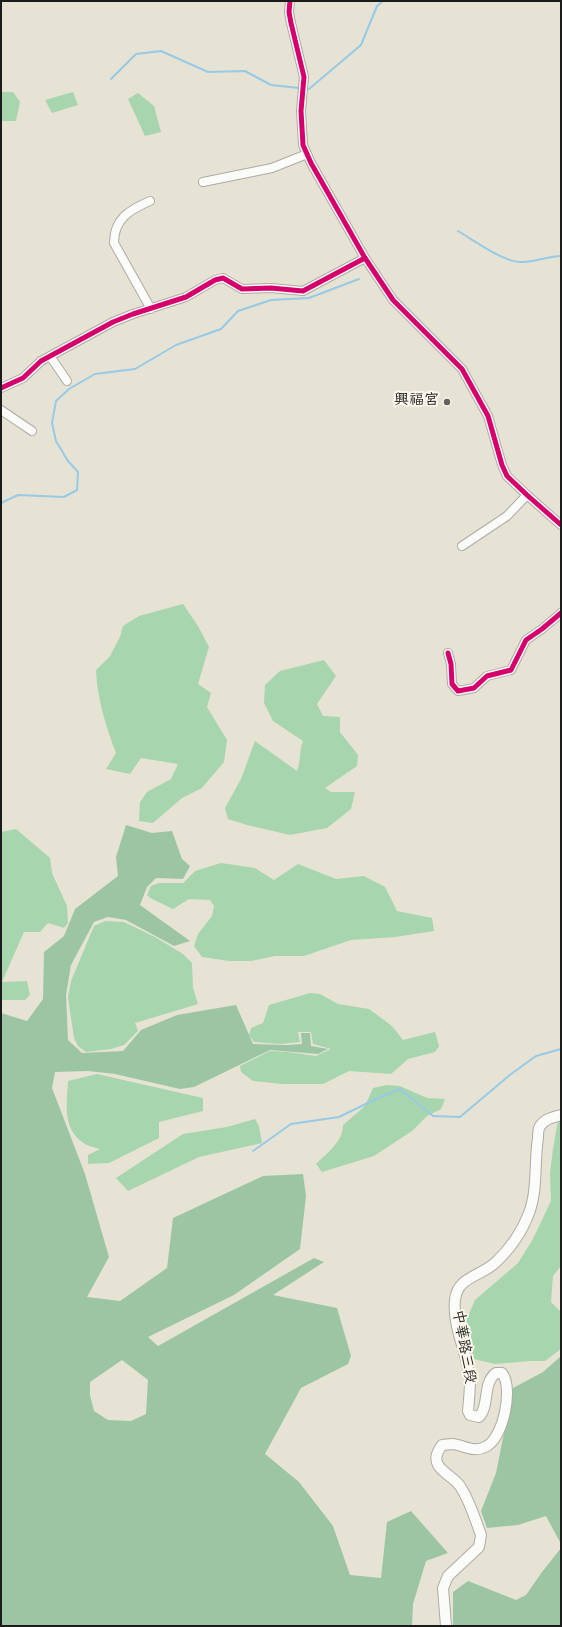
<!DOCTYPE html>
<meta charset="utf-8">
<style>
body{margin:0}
#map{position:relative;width:562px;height:1627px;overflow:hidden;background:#e6e3d5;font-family:Dekko,sans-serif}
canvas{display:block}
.frame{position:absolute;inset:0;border:2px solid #1c1c1c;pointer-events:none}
</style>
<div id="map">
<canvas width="562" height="1627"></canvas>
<div class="frame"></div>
</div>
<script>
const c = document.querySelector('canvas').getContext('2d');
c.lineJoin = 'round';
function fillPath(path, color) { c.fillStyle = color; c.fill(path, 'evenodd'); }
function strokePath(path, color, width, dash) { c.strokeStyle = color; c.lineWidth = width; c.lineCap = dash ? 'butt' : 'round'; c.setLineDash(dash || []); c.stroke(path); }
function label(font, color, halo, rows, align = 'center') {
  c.font = font + ' Dekko,"LXGW WenKai TC",sans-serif'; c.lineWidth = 4; c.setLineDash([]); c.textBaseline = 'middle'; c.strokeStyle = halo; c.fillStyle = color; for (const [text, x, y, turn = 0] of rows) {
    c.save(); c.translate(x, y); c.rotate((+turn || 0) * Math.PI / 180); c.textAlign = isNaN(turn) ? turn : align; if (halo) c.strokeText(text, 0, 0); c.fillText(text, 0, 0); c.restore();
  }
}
const green = new Path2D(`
 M1,92H13L20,102L16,121H1Z
 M73,92L78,105L52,113L45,100Z
 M138,93L154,106L161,132L145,136L128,99Z
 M183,604L198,626L209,647L198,684L211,693L207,707L227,740L224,762L202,788L182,798L153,823L139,821L140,802L147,792L171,779L178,764L141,758L130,774L106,769L116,753C106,727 97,698 96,670L110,656L120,637L123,626L139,616Z
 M324,660L336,676L317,704L323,716L340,717V732L358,755L357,766L325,788L331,792H355L351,809L327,828L290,835L247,825L228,819L225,808L241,779L255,741L297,771C301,761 299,751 303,741L273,721L264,703L265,685L280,671Z
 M16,829L50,858L52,873L67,906L68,923L64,928L48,923L40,932H24L2,982L27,981L30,995L25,1000H1V832Z
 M221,863L255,868L274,880L298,864L336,879L364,876L385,887L397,911L432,918L434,931L395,937L351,940L304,956H275L251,961H229L202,957L194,946L198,934L212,916L214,906L210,900L189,899L173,909L152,899L147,895L151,886L159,883H183L195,871Z
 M105,921L124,922L155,937L183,954L192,963L193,988L198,1004L135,1023L138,1031L124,1045L111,1049L86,1052L78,1046L74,1038L68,997L71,981L94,926Z
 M310,993L320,994L338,1004L369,1009L392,1026L403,1040L435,1032L439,1046L435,1052L408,1059L391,1074L349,1071L323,1084H282L253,1081L241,1072L240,1066L270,1051L288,1052L316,1056L331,1049L313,1044L311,1032H298L300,1042L280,1044L254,1042L249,1035L251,1028L263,1023L269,1005Z
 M97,1074L203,1098V1111L159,1122V1138L109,1163L88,1164V1155L100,1149C94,1147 87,1146 82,1142C62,1127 67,1103 68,1081Z
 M387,1085L400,1086L427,1098L445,1099L441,1109L427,1116L412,1131L374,1156L322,1172L316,1164C327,1153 343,1142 343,1125L365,1106L373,1088Z
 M255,1119L259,1126L262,1143L199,1157L128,1191L116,1178L183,1134L227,1127Z
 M561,1119V1266L553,1276L551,1302L561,1312V1349L545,1361H531L495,1364L469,1358L466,1345L465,1323L475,1300L518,1263L533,1239L551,1201L550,1173L553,1149L558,1120Z`);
const forest = new Path2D(`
 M126,825L152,833L172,831L182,859L190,866L183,879L156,878L147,887L140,905L190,941L174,946L126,920L108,917L94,922L71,965L66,995L68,1040L82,1053L123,1051L141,1030L177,1015L236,1005L253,1044L287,1045L302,1044L301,1033H310L311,1046L328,1049L318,1054L270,1050L194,1087L180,1089L115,1074L88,1071L55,1072L52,1088L85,1174L109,1257L87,1297L120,1301L167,1268L173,1218L263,1176L303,1174L306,1196L300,1249L234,1295L148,1337L158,1346L314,1258L324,1262L273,1295L337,1308L351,1356L348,1364L301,1388L265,1454L299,1482L333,1526L350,1575L381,1578L387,1522L411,1511L448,1553L426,1561L413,1604L412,1626H1V1013L27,1021L43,999L44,952L64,936L75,909L118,876L116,857ZM122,1360L148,1380L146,1414L131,1421L108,1420L94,1411L90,1395V1382Z
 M561,1356V1544L546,1516L518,1525L487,1528L481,1511L496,1473L513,1388L543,1372Z
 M561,1548V1626H453V1592L468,1581L516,1600L526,1595L542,1572Z`);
const stream = new Path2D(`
 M111,79L136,54L161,51L208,72L245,71L271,85L299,88
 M309,89L361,45L377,6L383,1
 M458,231C475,241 502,261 520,262C534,263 547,256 561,256
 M1,503L18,495L64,497L77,490L78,472L68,461L56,441L52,423L56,401L69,389L95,374L135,369L176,345L221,329L238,311L271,300L309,298L359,279
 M253,1151L291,1124L339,1117L378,1098L400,1089L433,1116L460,1117L511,1074L536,1056L561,1049`);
const minor = new Path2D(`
 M290,1L289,12L291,23L304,77L301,111L303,145L311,163L365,258L393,300L462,369L488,416L502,465L507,476L527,495L561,525
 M203,182L272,168L307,154
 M150,201C129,210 114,219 114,243L151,309
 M50,356L67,381
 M1,388L23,378L41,361L113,322L133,314L186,297L215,280L223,278L242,289L271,288L303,291L365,258
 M1,410L32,431
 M462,546L507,516L527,495
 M448,653L451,664L452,684L458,691L474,688L487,676L511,670L526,640L542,629L561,613`);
const major = new Path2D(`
 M446,1626L443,1588L448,1576L479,1547L481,1535C475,1519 470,1501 460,1486C454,1478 443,1473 438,1465C434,1457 438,1451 442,1445C445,1445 449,1444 452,1444C464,1445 473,1453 485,1447C503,1440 514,1388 502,1373H496C482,1383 490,1406 479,1417L470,1415L468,1411C469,1401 470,1390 470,1380C468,1354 452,1327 455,1300C457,1277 481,1276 495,1263C510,1249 522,1232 529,1213C538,1189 534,1163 538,1138C538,1134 538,1129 540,1126C545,1119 553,1117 561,1115`);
const cycleway = new Path2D(`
 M290,1L289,12L291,23L304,77L301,111L303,145L311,163L365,258L393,300L462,369L488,416L502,465L507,476L527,495L561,525
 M1,388L23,378L41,361L113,322L133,314L186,297L215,280L223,278L242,289L271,288L303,291L365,258
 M448,653L451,664L452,684L458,691L474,688L487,676L511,670L526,640L542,629L561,613`);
const markers = [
 [447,402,4,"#63625d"]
];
const poiNames = [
 ["興福宮",439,402]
];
const streetNames = [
 ["中華路三段",462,1347,80]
];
fillPath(green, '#a7d5ae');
fillPath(forest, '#9cc6a3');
strokePath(stream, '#96cae6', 2);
strokePath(minor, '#adaba3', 10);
strokePath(major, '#adaba3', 12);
strokePath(minor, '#fbfbf9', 8);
strokePath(major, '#fbfbf9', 10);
strokePath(cycleway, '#d6006c', 5);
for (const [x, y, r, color] of markers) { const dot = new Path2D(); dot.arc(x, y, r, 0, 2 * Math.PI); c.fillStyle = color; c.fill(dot); strokePath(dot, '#fbf7ec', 1.5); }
label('15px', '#1c1c1c', '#fbf7ec', poiNames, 'right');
label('15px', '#1c1c1c', '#fbf7ec', streetNames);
</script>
